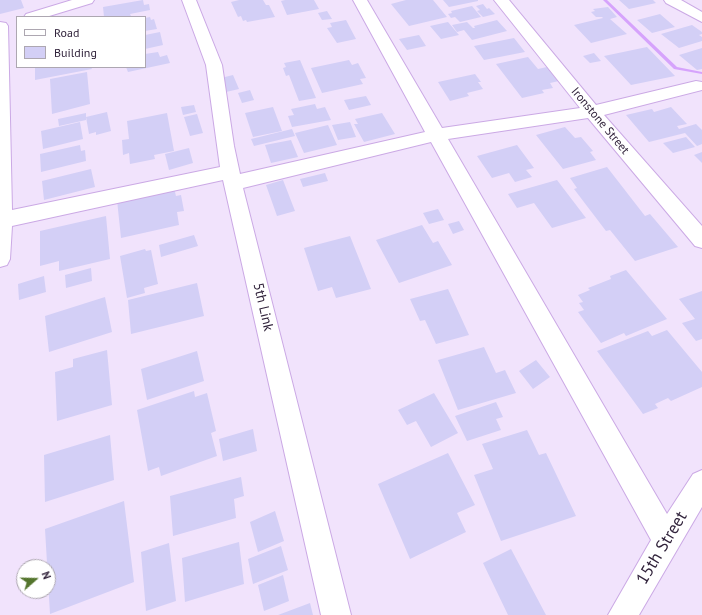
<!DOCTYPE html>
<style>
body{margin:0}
#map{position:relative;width:702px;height:615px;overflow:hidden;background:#f1e3fc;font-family:"PT Sans",sans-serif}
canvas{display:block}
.legend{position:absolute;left:16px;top:16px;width:130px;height:52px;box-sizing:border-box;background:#fff;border:1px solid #ada7b1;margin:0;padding:5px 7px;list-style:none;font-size:12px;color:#31233b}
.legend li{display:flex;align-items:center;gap:8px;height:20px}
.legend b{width:20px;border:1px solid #ada7b1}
.north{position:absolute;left:16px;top:559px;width:40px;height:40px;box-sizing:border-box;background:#fff;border:1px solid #ada7b1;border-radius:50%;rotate:70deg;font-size:11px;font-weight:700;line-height:16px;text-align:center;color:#31233b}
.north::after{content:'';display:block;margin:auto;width:14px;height:18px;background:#54752d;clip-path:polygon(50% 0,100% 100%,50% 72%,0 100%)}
</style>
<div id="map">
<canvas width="702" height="615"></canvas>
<ul class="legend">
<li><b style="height:5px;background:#fff"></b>Road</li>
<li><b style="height:11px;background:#d3cff6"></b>Building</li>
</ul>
<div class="north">N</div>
</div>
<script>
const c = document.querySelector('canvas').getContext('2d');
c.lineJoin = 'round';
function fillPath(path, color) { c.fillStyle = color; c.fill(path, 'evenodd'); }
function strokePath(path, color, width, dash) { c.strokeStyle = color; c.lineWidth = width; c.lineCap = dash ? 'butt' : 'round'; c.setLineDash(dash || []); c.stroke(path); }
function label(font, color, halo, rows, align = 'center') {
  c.font = font + ' "PT Sans",sans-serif'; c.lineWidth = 3.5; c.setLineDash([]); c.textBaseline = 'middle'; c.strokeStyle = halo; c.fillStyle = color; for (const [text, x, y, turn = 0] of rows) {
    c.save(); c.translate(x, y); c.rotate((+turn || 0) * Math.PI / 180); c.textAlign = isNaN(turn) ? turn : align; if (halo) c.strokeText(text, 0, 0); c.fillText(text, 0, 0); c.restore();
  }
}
const stream = new Path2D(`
 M603,0H607L677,67L702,72V74L674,69Z`);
const building = new Path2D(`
 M0,0H21L24,8L0,14Z
 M143,0L144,5L149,4L150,10L130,14L131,16L125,17H104L103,7Z
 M239,0H263L266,5H269L275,17L247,22L246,20L243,21L241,16L238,17L231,2Z
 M285,0H314L319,9L287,15L281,1Z
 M406,0H433L447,17L409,26L391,4Z
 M443,0H478V1L449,7Z
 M619,0H653L656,3L629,9Z
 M483,4L487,9L489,8L495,14L483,17L477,11L480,10L476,6Z
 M472,6L481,17L460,22L455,17L451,18L448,14L452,13L451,11Z
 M608,7L617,17L610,19L627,34L591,43L574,25L603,18L602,17H596L591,12L595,11L593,9Z
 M327,11L332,19L322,20L318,13Z
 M660,14L675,27L652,33L637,20Z
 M150,17L151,20L154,19L157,29L145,31V18Z
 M346,20L356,39L337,43L327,28L332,27L330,23Z
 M497,20L507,31L472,40L464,30L457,32L452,25L467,22L473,28H475L474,26Z
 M448,22L459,35L441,39L430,26Z
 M692,25L702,32V34L699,35L702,37V41L679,48L661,34Z
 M160,32L163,45L145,49V35Z
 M419,35L426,46L407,50L399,39Z
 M514,38L525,52L484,60L474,46Z
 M647,47L675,76L631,85L604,56Z
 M702,48V69L697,70L679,55Z
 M158,52L160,57L167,55L170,63L128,72L126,67H145V54Z
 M594,53L601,61L590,63L583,56Z
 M528,57L538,69L547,67L559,81L550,83L553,88L542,90L544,93L522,98L496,64Z
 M300,60L316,98L299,101L289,75L286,76L283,68L286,67L284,63Z
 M349,60L352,65L358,63L366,78L360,79L363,84L322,93L311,68Z
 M35,67H91L92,69L35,80Z
 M87,72L90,104L52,114L50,79Z
 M475,74L481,82H478L483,89L467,93L469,96L450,101L438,82Z
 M233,75L239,89L226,92L221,78Z
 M250,90L254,100L242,103L238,93Z
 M366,96L371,105L349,110L344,100Z
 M315,104L317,109L325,107L331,120L292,127L288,116L294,115L291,109Z
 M194,105L196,112L183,115L181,107Z
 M273,107L282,131L253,137L245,113Z
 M671,107L687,124L677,126L679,129L696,124L702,130V144L697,146L685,133L649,142L626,115L652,109L654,112Z
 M107,112L111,131L96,135V132L89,134L86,117Z
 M86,113V120L59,126L58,119Z
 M167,113L174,151L154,155L155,159L130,164L129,153L123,155L122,140L129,139L127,121Z
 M382,113L395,134L364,142L354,124H358L355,119Z
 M197,114L203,133L190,136L184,117Z
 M80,122L83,139L43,149L41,131Z
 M350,122L356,137L338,140L332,125Z
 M328,125L337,145L304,153L295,133Z
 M565,127L575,138L581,137L593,151L590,152L596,160L563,169L536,135Z
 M292,129L295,136L254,146L251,139Z
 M686,137L695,147L673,153L663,143Z
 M291,140L298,157L271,163L265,145Z
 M80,145L81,151L85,150L86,161L41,172L40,154Z
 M517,145L534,168L526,170L532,177L515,182L509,173L492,178L477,156Z
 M189,148L193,163L169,170L165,154Z
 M702,152V163L694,155Z
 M607,167L645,216L650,214L678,247L635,261L610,230L606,231L574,189L577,188L570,178Z
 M91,169L95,187L44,200L42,181Z
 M325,173L328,181L303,187L300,179Z
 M283,180L295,211L277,216L266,185Z
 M557,180L586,218L552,228L534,203L517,208L508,194Z
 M174,188L176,196L181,195L184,211L177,212L179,225L121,238L117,200Z
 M438,209L444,220L429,224L423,213Z
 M106,216L110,259L59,271V261L40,266V231Z
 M459,221L464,230L453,234L448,224Z
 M422,225L433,243L438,241L452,265L399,283L376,240Z
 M194,235L198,246L161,257L159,245Z
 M350,236L371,289L336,298L332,287L318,291L304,248Z
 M145,249L146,251L151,250L158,284L144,288L145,293L127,298L120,256Z
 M91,268L92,281L66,288L65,275Z
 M626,270L667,319L626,336L624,333L601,343L578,312L584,310L579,303L583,302L578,295L590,290L588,288L611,279L610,276Z
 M44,276L46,292L19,300L18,284Z
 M197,283L204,316L131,334L128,300Z
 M448,289L469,335L436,344L425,320L420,321L410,299Z
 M702,291V339L696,341L682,323L695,319L679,299Z
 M105,297L112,332L49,352L45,316Z
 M667,330L702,372V387L671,401L668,398L655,404L658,408L643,414L597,351L648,331L652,336Z
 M484,347L496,373L505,370L516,393L458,410L438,360Z
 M107,350L112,405L57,421L55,372L73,367V359Z
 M197,351L204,381L147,400L141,369Z
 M536,360L550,377L533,389L519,371Z
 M194,391L195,397L207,393L216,431L211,433L217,456L161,476L159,467L148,471L137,410Z
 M434,393L458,433L431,447L416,421L407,425L398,410Z
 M496,402L503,417L496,419L501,430L467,441L455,416Z
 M253,429L257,451L223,461L219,439Z
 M527,430L539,455L546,453L576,516L501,541L474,475L493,469L482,444Z
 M110,435L114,480L45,502L44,455Z
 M448,453L475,505L457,513L466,532L410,559L378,484Z
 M241,477L244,496L234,499L236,518L173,536L170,496Z
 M124,501L134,582L50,614L45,529Z
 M275,511L284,541L258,552L250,522Z
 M239,542L244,584L185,602L182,558Z
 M169,543L176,601L146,611L141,552Z
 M281,546L288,570L253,584L248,559Z
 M511,549L546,615H508L483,563Z
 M283,575L289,601L264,611L258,585Z
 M310,603L313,615H278Z`);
const minor = new Path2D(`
 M72,0H94L92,3L46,17H24L26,14Z
 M182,0H196L222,65L234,146L240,174L425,132L353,0H367L442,128L580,108L494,0H509L596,105L696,81L702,82V90L604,115L702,226V248L695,246L588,118L448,139L667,514L693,474L702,470V507L639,615H608L651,540L431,142L243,188L351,615H321L223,180L12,226L10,259L7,265L0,267V22L6,23L8,26L12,210L220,167L206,65Z
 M664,0H681L702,12V22L666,3Z`);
const farStreetnames = [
 ["Ironstone Street",600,121,50]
];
const streetNames = [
 ["5th Link",263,307,77]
];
const nearStreetnames = [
 ["15th Street",662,548,-59]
];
fillPath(stream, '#d6a3fc');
fillPath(building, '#d3cff6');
strokePath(minor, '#cba9e5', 2);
fillPath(minor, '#fff');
label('12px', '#31233b', '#fff', farStreetnames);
label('14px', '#31233b', '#fff', streetNames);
label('17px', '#31233b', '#fff', nearStreetnames);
</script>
